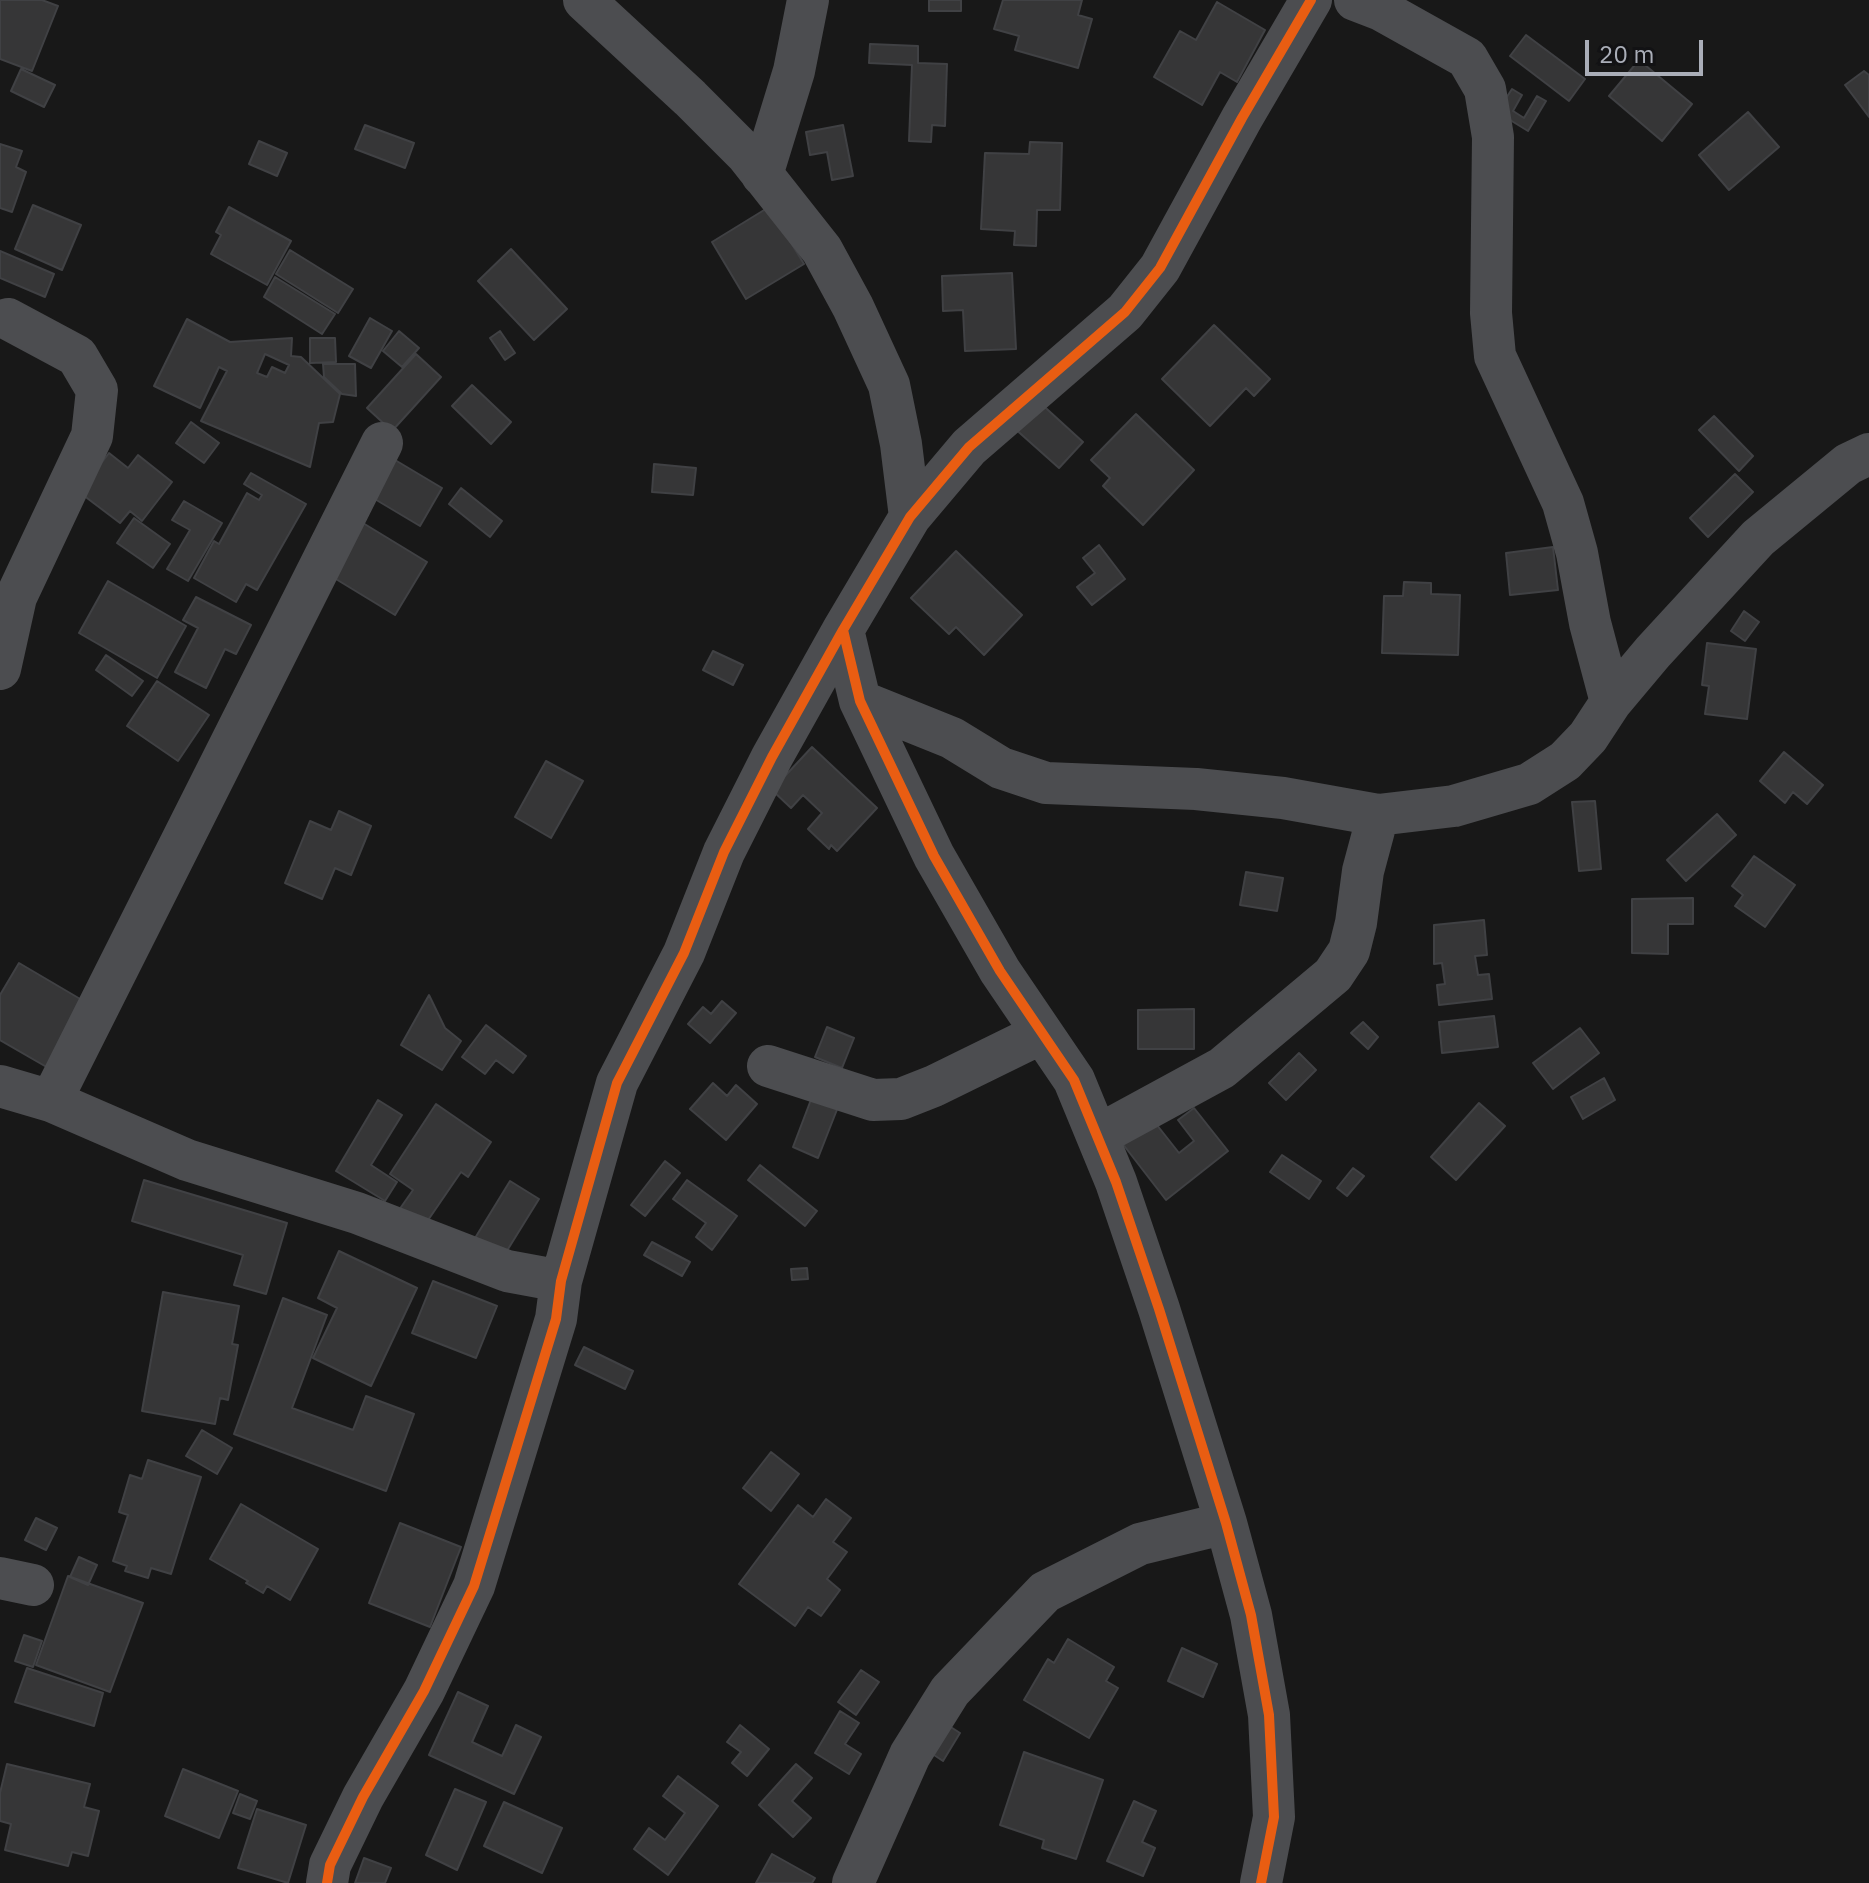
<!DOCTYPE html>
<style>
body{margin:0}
#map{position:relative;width:1869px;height:1883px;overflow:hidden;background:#181818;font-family:"IBM Plex Sans",sans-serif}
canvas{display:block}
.scale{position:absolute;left:1585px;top:40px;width:118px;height:36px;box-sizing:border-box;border:4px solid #aaaeb8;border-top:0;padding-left:10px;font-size:24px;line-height:28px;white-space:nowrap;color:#aaaeb8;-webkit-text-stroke:6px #121214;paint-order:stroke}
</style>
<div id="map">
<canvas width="1869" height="1883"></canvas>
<div class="scale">20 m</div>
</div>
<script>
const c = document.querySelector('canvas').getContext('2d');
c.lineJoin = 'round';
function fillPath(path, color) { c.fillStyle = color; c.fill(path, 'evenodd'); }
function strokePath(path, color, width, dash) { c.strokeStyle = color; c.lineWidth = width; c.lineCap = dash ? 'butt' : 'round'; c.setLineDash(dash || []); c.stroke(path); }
const building = new Path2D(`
 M0,0H42L58,6L32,71L0,59Z
 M929,0H961V11H929Z
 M1003,0H1082L1078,15L1092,19L1078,68L1015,50L1019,36L994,29Z
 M1217,2L1265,30L1237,82L1220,72L1202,105L1154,77L1180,31L1196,40Z
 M1526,35L1585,79L1569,101L1510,56Z
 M870,44L918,46V63L947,64L945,126L932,125L931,142L909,141L912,65L869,63Z
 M1639,60L1692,104L1662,141L1609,96Z
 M21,69L55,85L44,107L11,91Z
 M1864,71L1869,75V117L1845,85Z
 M1512,89L1522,95L1513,111L1524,118L1537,96L1546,101L1528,131L1497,112Z
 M1748,112L1779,147L1729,190L1699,155Z
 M365,125L414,143L405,168L355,149Z
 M843,125L853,176L832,180L827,152L810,155L806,132Z
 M259,141L287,153L277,176L249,164Z
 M1030,142L1062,143L1060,210H1037L1036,246L1014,245L1015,231L981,229L985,153L1029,154Z
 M0,144L22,151L16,167L26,172L12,212L0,208Z
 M33,205L81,225L62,270L15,249Z
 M229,207L291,241L267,285L211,254L221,235L216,232Z
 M769,207L804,264L746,299L712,242Z
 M511,249L567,309L534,340L478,281Z
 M290,250L353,289L338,313L276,274Z
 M0,251L54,274L45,297L0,278Z
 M1012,273L1016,349L965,351L963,310L943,311L942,276Z
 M275,277L335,314L322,334L264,297Z
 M370,318L392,331L371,368L349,356Z
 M187,319L230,342L292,338L291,356L301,357L340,394L333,422L319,423L310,467L201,421L227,371L219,367L200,408L154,386ZM265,354L289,365L285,373L272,367L267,377L257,373Z
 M1214,325L1270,379L1254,396L1246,388L1210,426L1162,379Z
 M399,331L419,348L402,367L383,351Z
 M500,331L515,353L505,360L490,338Z
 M310,338H335L336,362L310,363Z
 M416,354L441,377L392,431L367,408Z
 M323,364H355L356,396L342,394L324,377Z
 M472,385L511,422L491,444L452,406Z
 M1037,400L1083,442L1059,468L1013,427Z
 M1136,414L1194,470L1143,525L1103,486L1110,478L1091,460Z
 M1714,416L1753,456L1739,471L1699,430Z
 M191,422L219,443L204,463L176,443Z
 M109,453L128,468L138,455L172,482L142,521L130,511L120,523L79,492Z
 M390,457L442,488L420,526L368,495Z
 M654,464L696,468L693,495L652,492Z
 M251,473L306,504L257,590L246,584L236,602L194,578L214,541L219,544L247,493L259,500L262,495L244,484Z
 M1735,474L1753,492L1708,537L1690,518Z
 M461,488L502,521L490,537L449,504Z
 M184,501L222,523L188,581L167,569L190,530L172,520Z
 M134,518L170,544L153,568L117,543Z
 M358,520L427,562L395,615L326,573Z
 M1099,545L1125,579L1092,605L1077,587L1095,573L1083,558Z
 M1553,547L1558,590L1510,595L1506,553Z
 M956,551L1022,615L984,655L956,627L949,634L911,598Z
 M108,581L186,626L157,678L79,633Z
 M1404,582L1431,583V594L1460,595L1458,655L1382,653L1384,596H1403Z
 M196,597L251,625L236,654L225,649L206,688L175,672L198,628L183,620Z
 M1744,611L1759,622L1745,641L1731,631Z
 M1707,643L1756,649L1747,719L1705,714L1709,686L1702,685Z
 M713,651L743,665L733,685L703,670Z
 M106,655L143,681L132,696L96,670Z
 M157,681L209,715L178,761L127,726Z
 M812,747L877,808L837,851L831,845L829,849L808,829L822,813L803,795L791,808L772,790Z
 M1784,752L1823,785L1807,804L1793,792L1785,803L1760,781Z
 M546,761L583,781L551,838L515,817Z
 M1595,801L1601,869L1579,871L1572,802Z
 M339,811L371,826L351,875L335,868L322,899L285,883L310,821L331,830Z
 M1717,814L1736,835L1686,881L1667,860Z
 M1754,856L1795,885L1765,927L1735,906L1743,895L1732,886Z
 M1246,872L1283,878L1277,911L1240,905Z
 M1693,898V924H1668V954L1632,953V899Z
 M1484,920L1487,955L1475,956L1478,975L1489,974L1492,999L1439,1005L1437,985L1445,984L1442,963L1434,964V925Z
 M19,963L87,1003L50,1069L0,1040V995Z
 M429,995L445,1028L461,1041L442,1070L401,1045Z
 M722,1001L736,1013L710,1043L688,1024L703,1007L711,1014Z
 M1194,1009V1049H1138V1010Z
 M1494,1016L1498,1047L1442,1053L1439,1022Z
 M1363,1022L1378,1037L1368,1049L1351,1033Z
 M486,1025L526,1056L513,1073L496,1060L485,1074L462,1057Z
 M827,1027L854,1038L842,1068L815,1057Z
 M1580,1028L1599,1053L1553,1089L1533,1063Z
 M1299,1053L1316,1070L1286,1100L1269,1083Z
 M1604,1078L1615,1100L1583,1119L1571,1097Z
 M713,1083L727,1096L736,1085L757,1104L726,1140L690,1109Z
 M812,1097L838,1107L818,1158L793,1147Z
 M378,1100L402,1115L371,1165L397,1182L385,1201L336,1171Z
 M1479,1103L1505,1126L1456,1180L1431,1157Z
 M436,1104L491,1142L468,1177L461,1172L424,1226L399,1210L413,1190L390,1174Z
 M1194,1108L1228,1151L1166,1200L1122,1143L1153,1120L1179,1153L1194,1141L1178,1120Z
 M1282,1155L1321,1181L1309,1199L1270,1172Z
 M665,1161L680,1173L645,1216L631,1205Z
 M760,1165L817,1211L805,1226L748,1180Z
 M1353,1168L1364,1176L1347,1196L1337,1188Z
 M144,1180L287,1223L266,1294L234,1285L243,1255L132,1221Z
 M687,1180L737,1216L712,1250L696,1237L706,1223L673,1199Z
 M510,1181L539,1199L500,1262L472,1243Z
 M652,1242L690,1262L682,1276L644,1255Z
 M339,1251L417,1288L371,1386L313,1358L337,1308L318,1298Z
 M807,1268L808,1279L792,1280L791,1269Z
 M433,1281L497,1306L476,1358L412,1333Z
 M163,1292L239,1306L232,1344L238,1345L228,1400L220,1398L215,1424L142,1411Z
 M283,1298L327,1315L292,1408L353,1430L366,1396L414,1414L386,1491L234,1434Z
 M584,1347L633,1371L625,1389L575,1365Z
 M202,1430L232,1448L217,1474L186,1456Z
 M771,1452L799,1474L771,1511L743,1488Z
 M148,1460L201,1477L171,1574L151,1568L148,1578L125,1571L127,1566L113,1561L128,1515L119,1512L130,1475L142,1479Z
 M826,1499L851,1518L833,1542L847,1552L827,1579L840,1590L821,1616L808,1607L795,1626L739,1584L798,1505L813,1517Z
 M241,1504L318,1549L290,1600L267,1586L263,1593L246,1583L248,1581L210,1559Z
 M36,1518L57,1528L46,1550L25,1540Z
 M400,1523L461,1547L430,1627L369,1603Z
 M79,1557L97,1565L88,1585L70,1577Z
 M68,1576L143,1603L110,1692L36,1665Z
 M24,1635L42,1641L33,1667L15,1661Z
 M1068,1639L1114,1667L1106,1681L1118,1688L1089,1738L1024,1700L1048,1659L1054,1663Z
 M1182,1648L1217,1664L1203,1697L1168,1681Z
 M27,1668L103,1693L94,1726L15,1702Z
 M861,1670L879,1682L856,1715L838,1702Z
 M458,1692L488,1706L472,1742L502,1756L516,1725L541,1737L514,1794L429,1755Z
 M840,1711L859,1723L845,1744L861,1754L849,1774L815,1753Z
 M943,1722L960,1733L943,1761L925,1749Z
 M740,1725L769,1749L747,1776L732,1763L741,1752L727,1742Z
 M1024,1752L1103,1780L1076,1859L1042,1848L1044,1840L1000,1825Z
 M7,1764L90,1784L84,1807L99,1811L88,1856L72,1852L68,1866L5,1850L11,1824L0,1821V1793Z
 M796,1764L812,1778L792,1801L811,1818L793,1837L759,1805Z
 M183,1769L238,1791L219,1838L165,1816Z
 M678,1776L718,1806L668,1875L634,1849L649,1828L665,1840L685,1813L663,1796Z
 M455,1789L486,1802L457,1870L426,1855Z
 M240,1794L257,1801L250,1819L233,1813Z
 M1134,1801L1156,1811L1142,1842L1155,1848L1143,1876L1107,1861Z
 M504,1802L562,1828L542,1873L484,1846Z
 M257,1809L306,1825L288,1883L238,1868Z
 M772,1854L815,1878L812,1883H756Z
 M364,1858L391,1868L385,1883H355Z`);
const minor = new Path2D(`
 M584,0L690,98L747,155L822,250L853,307L889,385L901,444L910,517
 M1355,0L1381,10L1467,58L1485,89L1493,137L1491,313L1495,356L1563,503L1577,553L1590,623L1611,702
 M762,175L794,71L808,0
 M0,669L16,597L92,436L97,390L77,356L8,319
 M860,701L952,738L1001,768L1046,783L1196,789L1283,798L1378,815L1454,806L1529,784L1565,761L1588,737L1611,702L1653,652L1758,538L1848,464L1869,454
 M768,1066L873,1100L901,1099L934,1086L1042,1033
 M0,1086L51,1101L187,1160L357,1213L507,1271L561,1281
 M51,1101L382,443
 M1097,1136L1222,1068L1333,975L1349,951L1356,923L1363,871L1378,815
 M0,1578L33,1585
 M327,1883L330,1865L363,1797L424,1691L474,1586L556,1319L561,1281L617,1083L684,953L724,852L772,757L843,630
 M853,1883L910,1755L950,1691L1045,1592L1140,1544L1226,1523
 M1261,1883L1274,1817L1269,1715L1251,1615L1226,1523L1159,1309L1116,1182L1074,1080L1000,971L934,856L860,701L843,630L910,517L969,447L1125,312L1160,268L1242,118L1311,0`);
const cycleway = new Path2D(`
 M327,1883L330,1865L363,1797L424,1691L474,1586L556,1319L561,1281L617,1083L684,953L724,852L772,757L843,630
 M1261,1883L1274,1817L1269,1715L1251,1615L1226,1523L1159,1309L1116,1182L1074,1080L1000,971L934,856L860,701L843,630L910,517L969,447L1125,312L1160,268L1242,118L1311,0`);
fillPath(building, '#363637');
strokePath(building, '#404144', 2);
strokePath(minor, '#4c4d50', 42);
strokePath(cycleway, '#e95d12', 10);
</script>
